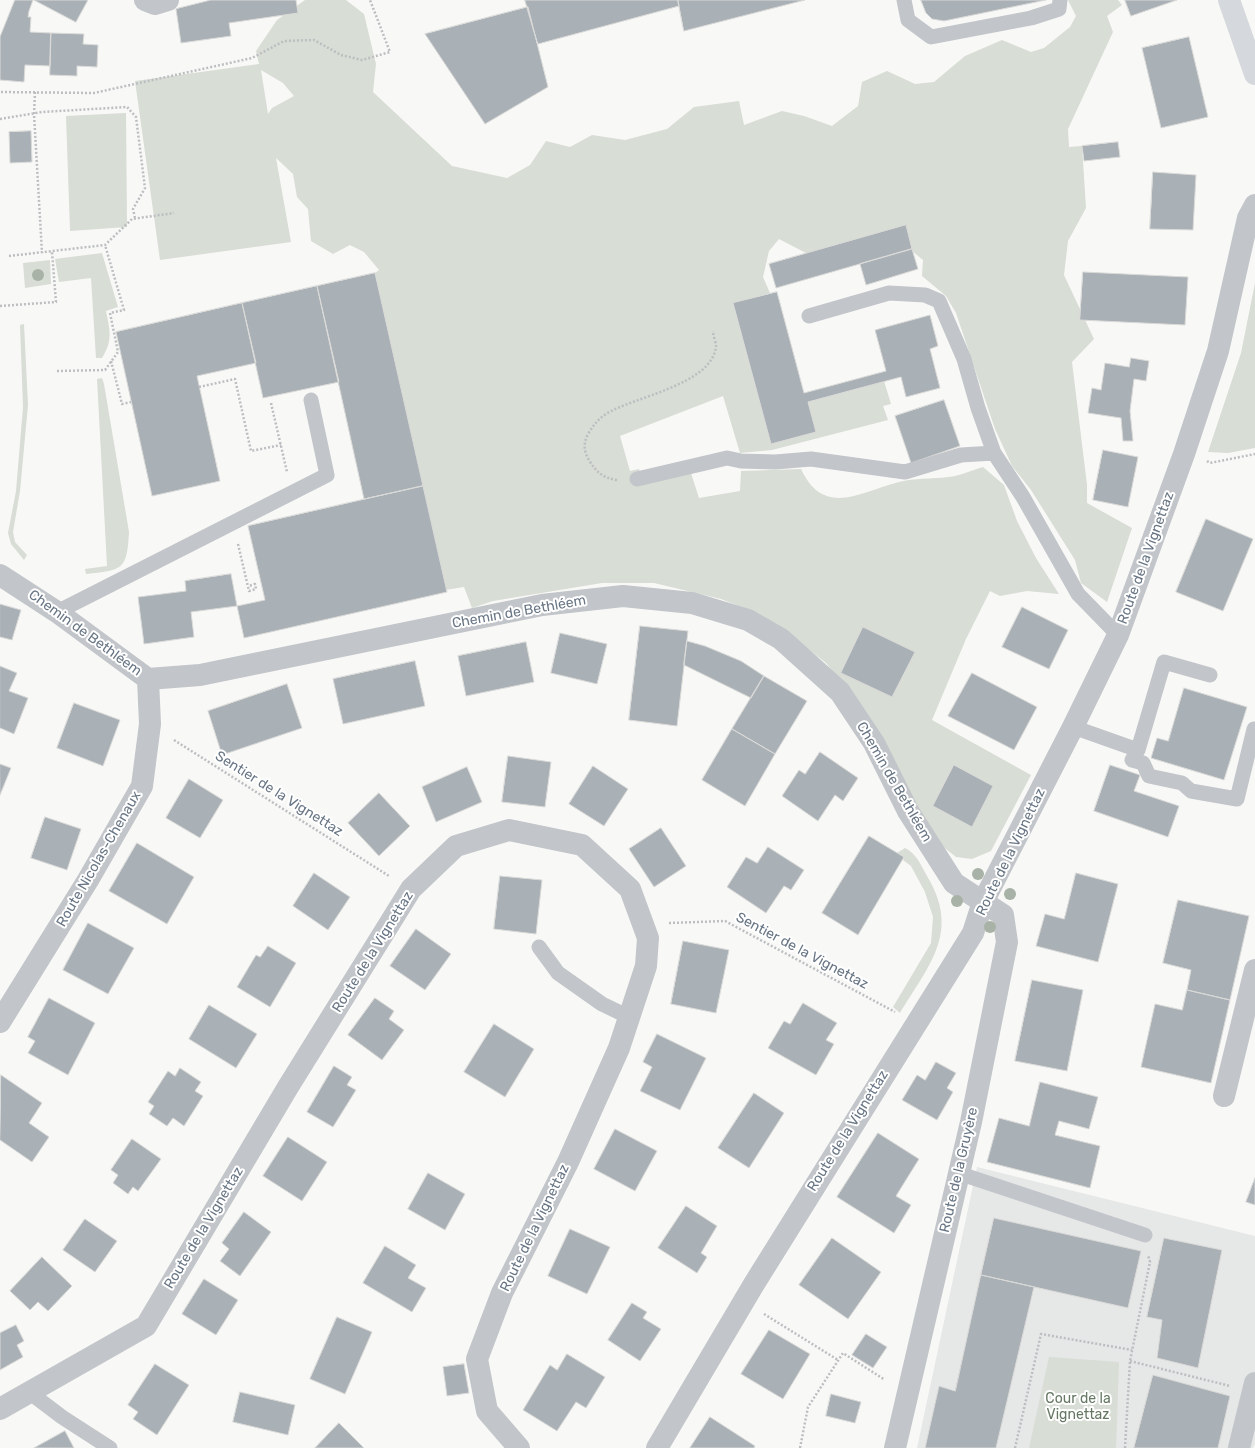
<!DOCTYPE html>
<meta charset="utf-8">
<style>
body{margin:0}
canvas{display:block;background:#f8f8f6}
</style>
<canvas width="1255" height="1448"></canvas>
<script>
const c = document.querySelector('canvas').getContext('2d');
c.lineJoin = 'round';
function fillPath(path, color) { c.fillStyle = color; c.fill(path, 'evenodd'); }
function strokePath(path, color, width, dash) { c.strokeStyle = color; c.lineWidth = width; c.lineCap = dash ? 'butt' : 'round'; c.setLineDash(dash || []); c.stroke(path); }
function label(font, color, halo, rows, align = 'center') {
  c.font = font + ' Rubik,sans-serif'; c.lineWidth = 4; c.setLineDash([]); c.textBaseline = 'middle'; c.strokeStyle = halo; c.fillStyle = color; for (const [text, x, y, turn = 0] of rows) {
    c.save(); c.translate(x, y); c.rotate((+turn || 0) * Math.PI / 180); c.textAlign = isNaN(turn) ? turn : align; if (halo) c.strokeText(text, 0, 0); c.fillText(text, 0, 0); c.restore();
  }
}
const built = new Path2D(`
 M977,1167L1255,1236V1444L1253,1448H917Z`);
const green = new Path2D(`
 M305,0H346L364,14L376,64L373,92L452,166L507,178L530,165L546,141L570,147L592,135L625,140L667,129L694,107L739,101L744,125L782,111L804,116L832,126L858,106L862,82L887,71L915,84L934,82L965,56L1002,40L1031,52L1044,48L1070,27L1076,16L1068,0H1118L1122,5L1107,16L1113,32L1068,129L1069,147L1082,146L1086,208L1068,241L1064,275L1094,339L1072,362L1087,485V503L1132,528L1107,602L1081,583L1075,560L1031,490L1012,466L995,429L956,313L946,296L922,276L923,260L901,242L836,258L806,253L779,239L769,251L763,277L770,293L733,304L771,444L816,432L808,402L884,381L891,404L883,406L888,420L772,450L740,453L723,396L620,436L630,471L639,469L643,482L691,473L699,498L740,491L741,471L801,469C824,518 860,492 899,482C914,478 932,479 948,477C960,476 972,470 983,467L1004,485L1017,521L1036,558L1059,594L1027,591L1000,596L990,591L966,639L932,720L1031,775L991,851L972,859L956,857L941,845L852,696L826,663L789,634L759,614L721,599L654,583H602L493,601L472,608L464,587L445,590L375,273L379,270L364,252L350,245L333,254L311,241L308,209L297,197L293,174L276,158L291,242L160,260L135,81L259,64L256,51L277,20ZM261,70L283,83L294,96L272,108L268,114Z
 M126,113L127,227L70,231L66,116Z
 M102,253L118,307L106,311C110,331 113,340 102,358H96L91,278L59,282L55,259Z
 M50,260L51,284L25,288L23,263Z
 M1255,283V448L1228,453L1208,452L1241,353Z
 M24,324L28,405L20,491L13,532L15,542L27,555L24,560L11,544L8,533L16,491L23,407L20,325Z
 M102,378L104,384L129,532C127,571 122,570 86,574L85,569L107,566L97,379Z
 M905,848C916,853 921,865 927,876C961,932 929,965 900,1013L893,1007L931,943L933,917L925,892L911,866L903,860L904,857L897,853Z
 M1049,1357L1119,1362L1116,1448H1029Z`);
const building = new Path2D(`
 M15,0H33L29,11L28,17H31L30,32L51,33L50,66L25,65L24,82L0,80V37Z
 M34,0H88L76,22Z
 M211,0H296L298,13L229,23L231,36L181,43L176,9Z
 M525,0H678L679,6L538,44Z
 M678,0H805L684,31Z
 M921,0H1046L944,21L932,19L926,13Z
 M1125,0H1177L1131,16Z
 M528,7L548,87L485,124L425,34Z
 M51,33L84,34L83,44L98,45L97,67L77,66V76L50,75Z
 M1189,37L1208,117L1161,128L1142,48Z
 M31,131L32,162L10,163L9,132Z
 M1118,142L1120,157L1084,161L1082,146Z
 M1153,172L1196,175L1193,230L1150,229Z
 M906,225L912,249L776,288L769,264Z
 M912,249L918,269L866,285L860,264Z
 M1083,272L1188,277L1185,325L1080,320Z
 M375,273L423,486L364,499L317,286Z
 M317,286L339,382L263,398L242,303Z
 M777,292L804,393L886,371L875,330L930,315L938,346L930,349L940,388L906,397L901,377L808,402L816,432L771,444L733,303Z
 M242,303L256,363L197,376L220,481L152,496L116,332Z
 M1131,358L1149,361L1146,381L1134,379L1130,411L1133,441H1123L1121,418L1088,413L1092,388L1101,390L1105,363L1129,367Z
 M944,400L960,446L911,463L895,416Z
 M1103,450L1138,457L1128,507L1093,500Z
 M423,486L447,592L244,638L237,606L265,600L248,526Z
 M1206,519L1253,539L1223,611L1176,592Z
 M231,574L237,606L191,612L194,637L144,644L138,597L186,591L185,581Z
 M0,604L21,610L12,640L0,637Z
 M1022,607L1068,630L1049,669L1002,647Z
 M640,626L688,631L677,726L629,720Z
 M863,627L915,652L892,697L841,673Z
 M560,633L607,644L597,684L551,673Z
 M687,641L705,646L741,661L764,676L751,698L684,665Z
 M526,642L534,682L466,696L458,656Z
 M415,661L425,706L343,724L333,679Z
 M0,666L17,673L9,691L28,698L14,734L0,728Z
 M972,673L1037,707L1014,750L948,716Z
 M764,676L807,701L775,754L732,729Z
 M287,684L302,728L222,755L208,711Z
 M1184,688L1247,707L1224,780L1151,758L1157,738L1168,741Z
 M74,703L120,720L103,766L57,748Z
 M732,729L775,754L745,806L702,780Z
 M820,752L858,778L843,801L835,795L818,821L782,796L799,770L805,774Z
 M508,756L551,762L545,807L502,802Z
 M0,764L11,768L0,795Z
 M954,765L993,786L972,827L933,806Z
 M1110,765L1140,775L1134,791L1179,806L1168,837L1094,811Z
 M593,766L628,789L604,826L569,804Z
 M467,767L482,802L436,822L422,787Z
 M189,779L223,800L200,838L166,818Z
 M379,793L410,826L379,856L348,823Z
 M45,817L81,829L67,870L31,858Z
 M661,828L686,866L654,887L629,849Z
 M869,836L904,857L858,935L822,913Z
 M137,843L194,877L167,924L109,891Z
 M768,847L804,870L791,890L784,886L766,913L727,887L746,857L757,863Z
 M314,873L350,897L328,930L293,906Z
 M1076,873L1118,884L1098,962L1036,946L1045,914L1064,919Z
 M500,876L542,880L536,934L494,929Z
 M1178,900L1249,916L1230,1000L1187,990L1191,970L1163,963Z
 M88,923L134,948L108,994L63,970Z
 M416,929L451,954L425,990L390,966Z
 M683,941L729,950L716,1013L671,1004Z
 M268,946L296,963L270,1007L237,987L256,955L260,957Z
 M1032,980L1083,990L1067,1071L1015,1061Z
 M1187,990L1230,1000L1211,1083L1141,1067L1155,1004L1182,1010Z
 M49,998L95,1023L68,1075L28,1053L35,1041L28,1037Z
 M375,998L394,1011L389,1019L404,1030L382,1060L348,1035Z
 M803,1003L837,1023L826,1040L834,1044L816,1075L768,1048L784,1021L790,1024Z
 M209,1005L257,1034L236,1068L189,1039Z
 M494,1024L534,1049L505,1097L464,1072Z
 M657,1034L706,1058L680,1110L640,1091L652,1067L643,1062Z
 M936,1062L956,1073L947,1088L953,1092L937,1120L902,1100L917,1075L925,1080Z
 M334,1066L352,1077L347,1085L356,1090L333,1127L307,1112Z
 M180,1068L201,1082L195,1091L203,1096L184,1126L173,1118L167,1126L149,1114L154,1106L148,1102L168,1071L175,1076Z
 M1,1075L42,1103L29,1123L49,1137L32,1162L0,1140Z
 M1040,1082L1098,1097L1089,1129L1059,1121L1055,1135L1100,1146L1090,1188L987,1162L999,1118L1029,1126Z
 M754,1093L784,1113L749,1168L718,1148Z
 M615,1129L657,1151L635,1191L594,1169Z
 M878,1133L919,1159L896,1196L911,1205L894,1233L837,1197Z
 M288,1137L327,1162L302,1201L263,1176Z
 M132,1139L161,1159L138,1191L133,1187L128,1194L113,1183L118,1175L111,1170Z
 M428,1173L465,1194L445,1230L408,1209Z
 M1255,1178V1205L1246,1202Z
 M686,1206L717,1226L701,1253L707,1257L697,1273L658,1248Z
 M244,1212L271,1232L240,1276L220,1261L229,1249L222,1243Z
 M994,1218L1141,1251L1128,1308L981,1275Z
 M85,1219L117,1241L95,1272L63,1250Z
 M570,1229L610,1247L587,1294L548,1276Z
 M832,1238L881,1272L848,1319L799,1285Z
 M1164,1238L1222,1250L1198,1368L1157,1358L1162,1320L1147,1317Z
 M385,1246L416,1265L408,1278L426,1288L412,1312L363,1283Z
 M42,1257L72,1286L48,1311L38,1302L30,1310L10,1291Z
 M981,1275L1034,1287L996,1448H925L939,1386L955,1391Z
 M204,1279L238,1300L216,1335L182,1314Z
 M632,1303L647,1312L643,1318L661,1329L640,1361L608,1340Z
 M337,1317L372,1332L345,1394L310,1379Z
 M16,1325L24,1341L17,1345L23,1357L0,1370V1333Z
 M769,1330L810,1354L783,1399L741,1374Z
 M866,1334L887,1347L873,1368L852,1355Z
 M567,1354L605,1377L586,1408L576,1402L557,1431L523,1410L550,1365L557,1370Z
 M155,1364L189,1385L157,1435L133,1419L138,1412L128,1405Z
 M464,1364L469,1393L447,1396L443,1367Z
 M1153,1375L1230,1396L1218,1448H1134Z
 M240,1392L295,1405L288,1435L233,1422Z
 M831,1394L861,1402L855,1423L826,1416Z
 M710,1417L755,1446L754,1448H690Z
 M339,1423L364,1448H315Z
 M65,1431L74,1448H34Z`);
const path = new Path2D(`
 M1,92L94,93L252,58L284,41L314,40L341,55L362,60L390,52L370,0
 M35,92L34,114L42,253
 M0,119L42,112L127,107L136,117L145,188L133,209L135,218
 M9,256L105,245L132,219L174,213
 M0,306L56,302L52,252
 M111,361L122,404L131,402
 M57,371L105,370L118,352L110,313L124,310L105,245
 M199,387L235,379L251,451L281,445
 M271,403L287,472
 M1207,461L1210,463L1255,454
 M617,480C603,478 596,472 589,460C584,452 583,443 588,434C593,426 597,420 606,414C632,397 713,385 716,346C716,342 713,336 713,331
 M238,544L249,591L256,589L255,584L249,586
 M174,740L389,876
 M669,923L725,921L895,1012
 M764,1314L838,1360
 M1130,1361L1230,1386
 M800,1448L808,1407L843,1353L885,1380
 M1015,1448L1041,1334L1132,1350
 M1125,1448L1130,1361L1150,1262L1148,1255`);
const lane = new Path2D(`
 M904,0L908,20L931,37L1031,18L1059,9L1060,0
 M809,316L889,293L925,295L939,301L964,359L978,408L994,453L1023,497L1078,594L1118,635
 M637,479L727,458L741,461L775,462L811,459L905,472L961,455L994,453
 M57,612L327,475L311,400
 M1073,727L1138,750L1164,662L1210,675
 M1138,750L1132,760L1143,763L1149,776L1182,783L1191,791L1237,799L1254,729
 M539,947L558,973L602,1004L629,1017
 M958,1173L1145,1235
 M29,1392L62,1417L110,1448`);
const street = new Path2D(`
 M145,0L155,4L168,0
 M0,575L57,612L148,679L200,675L542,605L623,596L692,603L748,620L781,639L840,692L874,743L908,811L954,883L1003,915L1007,942L971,1122L895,1448
 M0,1022L88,880L142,786L150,724L148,679
 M1224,1096L1255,970
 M0,1409L146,1326L288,1087L411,889L456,846L509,830L582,845L630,889L648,938L646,966L619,1048L568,1162L502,1293L477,1359L487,1411L519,1448
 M657,1448L754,1284L973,933L983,902L1073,727L1118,635L1184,454L1218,351L1248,218L1255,205
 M1239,1448L1255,1383`);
const secondary = new Path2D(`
 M1229,0L1255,74`);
const trees = [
 [38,275],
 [978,874],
 [1010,894],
 [957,901],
 [990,927]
];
const streetNames = [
 ["Route de la Vignettaz",1146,558,-70],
 ["Chemin de Bethléem",519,612,-10],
 ["Chemin de Bethléem",85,633,36],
 ["Chemin de Bethléem",894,782,60],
 ["Sentier de la Vignettaz",279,794,32],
 ["Route de la Vignettaz",1011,852,-64],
 ["Route Nicolas-Chenaux",99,859,-60],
 ["Sentier de la Vignettaz",802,951,28],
 ["Route de la Vignettaz",373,952,-58],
 ["Route de la Vignettaz",848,1131,-58],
 ["Route de la Gruyère",959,1170,-77],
 ["Route de la Vignettaz",204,1228,-59],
 ["Route de la Vignettaz",535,1228,-64]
];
const parkNames = [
 ["Cour de la",1078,1399],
 ["Vignettaz",1078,1415]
];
fillPath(built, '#e6e7e7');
fillPath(green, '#d8ddd5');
fillPath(building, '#a9b0b6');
strokePath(building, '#dadad8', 1);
strokePath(path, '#bcbec1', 2.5, [2, 2]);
strokePath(lane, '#c2c5c9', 15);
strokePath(street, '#c2c5c9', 22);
strokePath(secondary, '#d5d9dd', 22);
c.fillStyle = '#a8b2a6';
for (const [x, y] of trees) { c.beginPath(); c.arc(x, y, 6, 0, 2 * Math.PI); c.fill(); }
label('14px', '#697685', '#fff', streetNames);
label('14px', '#667864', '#fff', parkNames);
</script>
